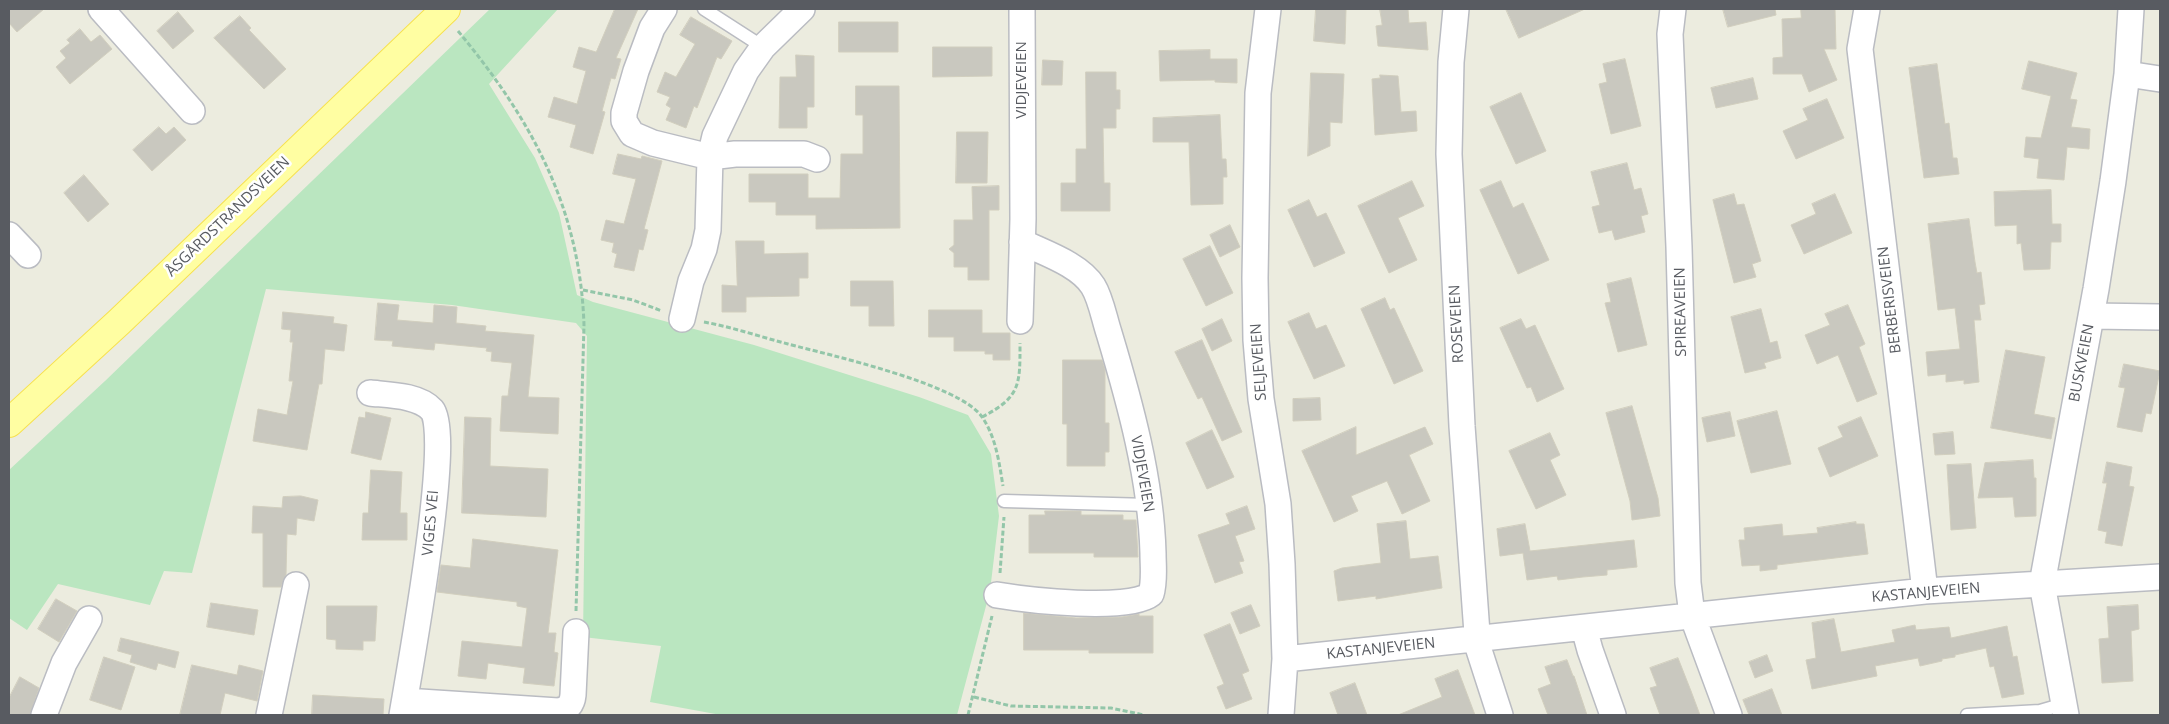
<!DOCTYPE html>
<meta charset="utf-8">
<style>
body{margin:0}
#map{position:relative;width:2169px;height:724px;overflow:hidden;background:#ececdf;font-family:"Open Sans",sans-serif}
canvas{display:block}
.frame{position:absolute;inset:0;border:10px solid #585b61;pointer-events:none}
</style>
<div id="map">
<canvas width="2169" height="724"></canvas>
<div class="frame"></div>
</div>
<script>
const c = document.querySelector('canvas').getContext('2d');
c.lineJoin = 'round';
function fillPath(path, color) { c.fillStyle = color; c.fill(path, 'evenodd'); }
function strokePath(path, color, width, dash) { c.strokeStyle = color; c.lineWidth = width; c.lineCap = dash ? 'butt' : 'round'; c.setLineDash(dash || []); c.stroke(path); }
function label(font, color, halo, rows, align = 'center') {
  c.font = font + ' "Open Sans",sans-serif'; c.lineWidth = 5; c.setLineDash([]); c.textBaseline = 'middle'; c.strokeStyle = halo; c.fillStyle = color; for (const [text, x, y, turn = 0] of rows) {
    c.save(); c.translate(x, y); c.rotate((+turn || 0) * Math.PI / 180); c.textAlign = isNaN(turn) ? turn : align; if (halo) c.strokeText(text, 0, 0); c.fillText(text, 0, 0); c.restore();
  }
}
const green = new Path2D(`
 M490,9H558L489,84L535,158L559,213L577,295L593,302L754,345L919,397L968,415L991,454L999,516L990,591L957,715H721L650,702L661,646L583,637L587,336L576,323L452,305L266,289L192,573L164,571L150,605L58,584L27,630L9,618V470L105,381Z`);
const building = new Path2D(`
 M9,9H44L17,32L9,23Z
 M615,9H638L616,58L621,59L615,79L611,78L602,111L605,112L593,154L570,147L576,125L548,117L554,97L577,104L586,71L573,67L579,47L596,52Z
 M1316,9H1346L1345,44L1314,41Z
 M1380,9H1408L1409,23L1426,22L1428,50L1378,46L1376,26L1382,25Z
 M1506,9H1585L1519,38Z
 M1723,9H1775L1776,15L1728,27Z
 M1801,9H1835L1836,49H1824L1837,80L1809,92L1802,74H1773V58L1783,57L1782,19L1801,18Z
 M178,12L194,31L173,49L157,31Z
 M240,16L251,28L249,30L286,69L264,89L214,38Z
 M691,17L732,41L721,59L717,57L697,108L694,106L686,128L666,120L671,108L666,105L670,97L657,92L665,72L676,77L695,44L680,35Z
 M839,22H898V52H839Z
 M80,29L91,42L100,35L112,49L70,84L56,67L66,58L60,51L70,43L67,40Z
 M933,47H992V76L933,77Z
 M1210,50V59H1237V83L1215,82V80L1160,81L1159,51Z
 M796,55L814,56V107H807V128H779L780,77H796Z
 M1625,59L1641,126L1611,134L1599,84L1607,82L1603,64Z
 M1043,60L1063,61L1062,85H1042Z
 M2029,61L2077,73L2070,99L2077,100L2071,127L2090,129L2089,149L2067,147L2064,180L2037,178L2039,159L2024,157L2026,137L2041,138L2051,96L2022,89Z
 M1937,64L1945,124L1949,123L1953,158H1957L1959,174L1924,178L1909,68Z
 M1086,72H1116V90H1120V109H1116V128H1103L1104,183H1110V211H1061V183H1076V149H1086Z
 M1311,73L1344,74L1342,123L1330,122V146L1308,156Z
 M1380,75L1398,76L1401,112L1416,111L1417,131L1375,135L1372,79L1380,78Z
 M1753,78L1758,99L1716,108L1711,88Z
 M856,86H899L900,228L816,229V215H776V202H749V174H808V198H840L841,154H863V115H856Z
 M1521,93L1546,151L1516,164L1490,107Z
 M1827,99L1844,138L1796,159L1783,131L1808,120L1803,109Z
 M1220,115L1222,159H1226L1227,177H1223V204L1191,205L1189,142H1153V118Z
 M159,127L166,134L174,127L186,140L152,171L133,150Z
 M957,132H988L987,183H956Z
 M618,154L641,159L642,156L662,161L644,229L648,230L643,250L639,249L634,271L614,267L617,254L612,252L614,243L601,240L606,220L624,224L636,179L613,174Z
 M1627,163L1634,190L1641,188L1648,214L1641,216L1645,232L1615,240L1612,230L1599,233L1592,207L1600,205L1591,172Z
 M84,175L109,204L88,222L64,193Z
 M1412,181L1424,206L1398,218L1417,260L1389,273L1358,206Z
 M1501,181L1513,208L1523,203L1549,260L1518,274L1480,190Z
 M999,186V210H989V280H968V267H954V253L949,249L954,245V220H973L972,187Z
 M2051,190L2052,224H2061V242H2051L2050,269L2024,270L2021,243L2017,244V225L1995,226L1994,192Z
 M1734,194L1737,205L1744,204L1761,261L1752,264L1756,277L1734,283L1713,200Z
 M1835,194L1852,233L1804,254L1791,225L1816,214L1812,204Z
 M1309,200L1317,217L1326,213L1345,253L1314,267L1288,210Z
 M1969,219L1975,262L1977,273L1981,272L1985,304L1979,305L1981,320H1974L1979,382L1964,384V380L1946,382V374L1928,376L1926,352L1960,349L1955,308L1938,310L1928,224Z
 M1230,225L1240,247L1220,257L1210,235Z
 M736,241H764V254L808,253V278H799V296L746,297V312H722V285L737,286Z
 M1210,246L1233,293L1206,306L1183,259Z
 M1631,278L1647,345L1618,352L1605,303L1611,302L1607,284Z
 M851,281H893L894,326H869V306H851Z
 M1385,298L1390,310L1394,308L1423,371L1394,384L1361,309Z
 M378,303L399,305L397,320L433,323L434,305L457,307L456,323L486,326L485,331L534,335L528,397L559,398L558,434L500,431L502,396H508L512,363L491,361L492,352L486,351L487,348L435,343L434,350L392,346L393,341L375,340Z
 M1848,305L1865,344L1859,347L1877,394L1857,402L1838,355L1817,364L1805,335L1830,325L1825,314Z
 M1761,309L1770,343L1777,341L1781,358L1764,363L1766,368L1745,373L1731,317Z
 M929,310H982V333H1010V360H993V354H985V351H954V337H929Z
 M283,312L334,317L333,323L347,325L344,351L325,349L322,384H319L307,450L253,441L258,409L287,415L293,381H289L293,342H290L291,330L282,329Z
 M1309,313L1316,329L1326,325L1345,366L1314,379L1288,322Z
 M1222,319L1232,341L1212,351L1202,329Z
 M1521,319L1526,329L1535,325L1564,389L1537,402L1531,387L1527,388L1500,328Z
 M1202,340L1242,432L1222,441L1202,397L1198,399L1175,352Z
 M2006,350L2045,357L2034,414L2055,418L2051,439L1991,428Z
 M1063,360H1102L1105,369V423H1109V452H1105V466H1067V424H1063Z
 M2124,364L2160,371L2151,414L2146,413L2142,432L2117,427L2125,388L2119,387Z
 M1320,398L1321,420L1293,421V399Z
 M1632,406L1658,498L1660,516L1632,520L1630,501L1606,413Z
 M1777,411L1791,464L1751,473L1737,421Z
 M366,412L391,418L381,460L351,453L359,417L365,418Z
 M1730,412L1735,436L1707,442L1702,418Z
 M465,417L491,418L490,466L548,469L546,517L462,513Z
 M1861,417L1878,456L1830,477L1818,448L1843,437L1838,427Z
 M1356,427V455L1425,427L1433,444L1409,455L1430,501L1402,514L1387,481L1351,496L1358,511L1334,522L1302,451Z
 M1212,430L1234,477L1207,489L1186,443Z
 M1953,432L1955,454L1935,455L1933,434Z
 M1550,433L1560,455L1550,460L1566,495L1536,509L1509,451Z
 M2033,460L2034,478H2036V516L2015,517L2013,497L1978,498L1985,463Z
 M2107,462L2132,467L2129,486L2134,487L2122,546L2105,543L2107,532L2098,530L2107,483H2103Z
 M1971,464L1976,528L1951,530L1947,465Z
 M371,470L402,472L400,513H407V540H362L363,513H368Z
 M301,496L318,500L314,521L297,518L296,535L287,534L286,575L281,587H263V533H252L253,506L282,508L283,497Z
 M1247,506L1255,529L1235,536L1244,561L1239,562L1243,573L1215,583L1198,535L1230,524L1226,514Z
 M1045,511H1081V515H1123V520H1136L1138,557H1094V553H1029V515H1045Z
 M1406,521L1410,559L1438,556L1442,588L1376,599V596L1338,601L1334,571L1342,568L1381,563L1377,524Z
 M1856,522V524H1864L1868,554L1777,565V569L1760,571V565L1742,566L1739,540H1745L1744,528L1782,524L1783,536L1818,533L1817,528Z
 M1525,524L1530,551L1634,540L1637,567L1607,570V575L1583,577L1558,580L1557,576L1527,580L1523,553L1500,556L1497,529Z
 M473,539L558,550L548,633H556L554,652L558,653L554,686L523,683L525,668L488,663L486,679L458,676L462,641L522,647L527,608L517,606V602L437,592L441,565L470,568Z
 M56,599L77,611L59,642L38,629Z
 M211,603L258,610L254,635L207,627Z
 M1251,605L1260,626L1240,634L1231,613Z
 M2138,605L2139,629L2131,631L2133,681L2102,683L2099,639L2109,638L2107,607Z
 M327,606H377L375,641H363V650L336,649V640L327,639Z
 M1024,613L1076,618L1122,617L1139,614V616H1153V653H1089V650H1024Z
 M1834,619L1841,652L1895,642L1892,630L1915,625L1916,630L1949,627L1951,638L2007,626L2013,657L2017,656L2024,694L2002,698L1994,666L1990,667L1986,648L1955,655V657L1942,659V661L1920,666L1918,658L1875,666L1877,676L1812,689L1806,660L1816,658L1812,623Z
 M1230,624L1249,671L1242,674L1252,699L1226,709L1217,687L1224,684L1204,635Z
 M121,638L179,652L175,668L158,663L156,670L130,662L132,655L118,651Z
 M1767,655L1773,671L1755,678L1749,662Z
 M104,657L135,667L121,710L90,700Z
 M1678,658L1691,691L1700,715H1660L1650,688L1657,686L1650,668Z
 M1567,660L1573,676H1574L1587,715H1548L1538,689L1551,684L1545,667Z
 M192,665L237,675L239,665L263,671L257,701L225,693L220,715H180Z
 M1458,670L1475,715H1398L1442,697L1435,679Z
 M20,677L39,688L30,715H9V698Z
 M1355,683L1367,715H1338L1330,693Z
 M1772,689L1782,715H1749L1743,700Z
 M313,695L384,699L383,715H312Z`);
const path = new Path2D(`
 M458,31C531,119 580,207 584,325L576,611
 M583,290L633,300L662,311
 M704,322C732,327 761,337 788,344C829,355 960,384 982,417C996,437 999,462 1003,486
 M982,417C1021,397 1020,384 1020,343
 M1000,573L1004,517
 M974,697L1011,706L1111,708L1144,715
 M968,715L992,616`);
const lane = new Path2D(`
 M704,9L763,47
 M1004,501L1149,505
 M1967,715L2040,711L2064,704`);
const street = new Path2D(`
 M101,9L192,111
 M664,9L652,28L636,71L624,113V121L632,134L653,143L710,157L735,154H804L817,159
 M1268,9L1258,93L1255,278L1256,340L1261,399L1278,504L1282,564L1285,659L1281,715
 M1456,9L1451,62L1449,154L1462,426L1478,647L1500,715
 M1673,9L1670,34L1679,247L1688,583L1692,615L1729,715
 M1867,9L1860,49L1925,591
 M2127,74L2160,79
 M9,235L28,255
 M2091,316L2160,317
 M682,319L691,281L704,249L708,230L710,157L715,136L746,71L763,47L802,9
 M1020,321L1023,219L1022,9
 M370,393C388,395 419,395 432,410C453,435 409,673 402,715
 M997,595C1027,600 1128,612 1151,594C1155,581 1153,567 1153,553C1151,479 1130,403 1109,333C1104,318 1101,299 1093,286C1079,264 1044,253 1022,242
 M1584,628L1590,650L1613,715
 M1285,659L1925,591L2160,577
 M405,701L558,711C568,709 572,705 573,695L576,632
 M44,715L64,663L89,619
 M269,715L296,585
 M2066,715L2042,584L2096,289L2113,181L2127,74L2131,9`);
const primary = new Path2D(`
 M9,423L119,322L446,9`);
const streetNames = [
 ["VIDJEVEIEN",1022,80,-90],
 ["ÅSGÅRDSTRANDSVEIEN",228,217,-44],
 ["BERBERISVEIEN",1890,300,-97],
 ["SPIREAVEIEN",1681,312,-91],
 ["ROSEVEIEN",1457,324,-93],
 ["SELJEVEIEN",1259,362,-94],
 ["BUSKVEIEN",2082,363,-79],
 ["VIDJEVEIEN",1142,474,80],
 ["VIGES VEI",431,523,-85],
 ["KASTANJEVEIEN",1926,593,-5],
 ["KASTANJEVEIEN",1381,649,-6]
];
fillPath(green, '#bae6c0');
fillPath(building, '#c9c8bf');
strokePath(building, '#d1cebe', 1);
strokePath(lane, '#babcc2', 15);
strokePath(street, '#babcc2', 28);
strokePath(primary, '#f7e14e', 30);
strokePath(path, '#93c6a9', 3, [5, 2.5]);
strokePath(lane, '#fff', 12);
strokePath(street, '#fff', 25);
strokePath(primary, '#fffea2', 28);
label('15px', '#585b61', '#fff', streetNames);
</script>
